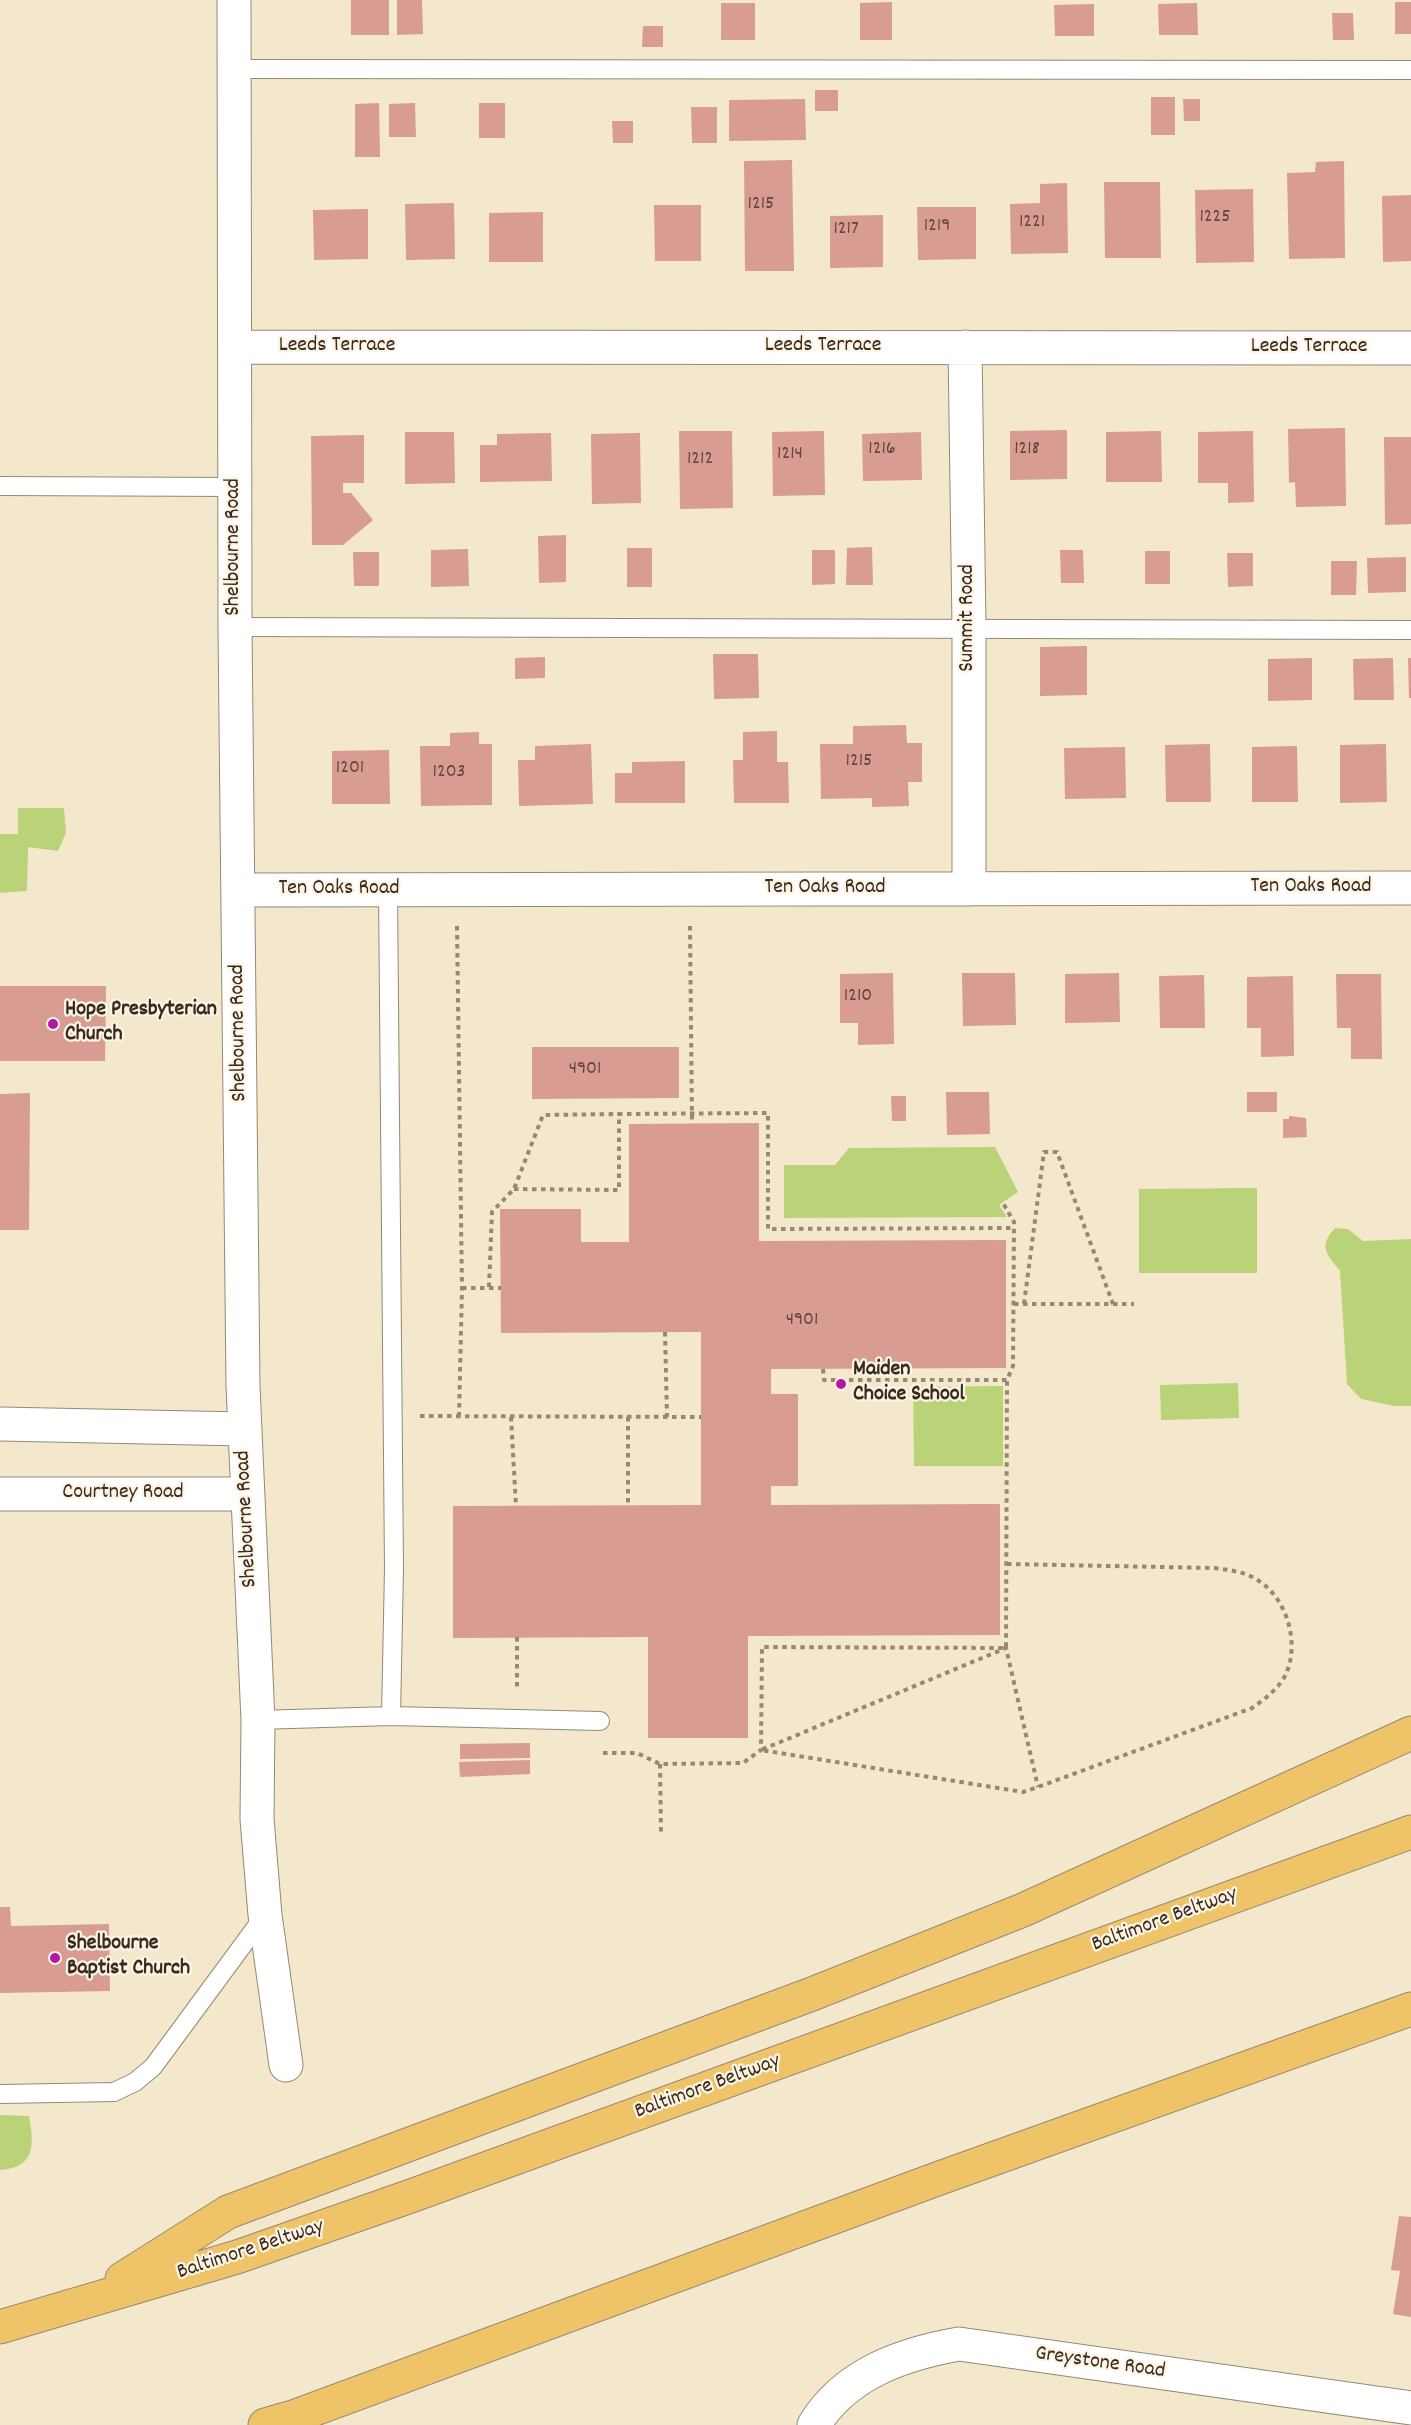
<!DOCTYPE html>
<style>
body{margin:0}
canvas{display:block;background:#f3e7cc}
</style>
<canvas width="1411" height="2425"></canvas>
<script>
const c = document.querySelector('canvas').getContext('2d');
c.lineJoin = 'round';
function fillPath(path, color) { c.fillStyle = color; c.fill(path, 'evenodd'); }
function strokePath(path, color, width, dash) { c.strokeStyle = color; c.lineWidth = width; c.lineCap = dash ? 'butt' : 'round'; c.setLineDash(dash || []); c.stroke(path); }
function label(font, color, halo, rows, align = 'center') {
  c.font = font + ' Dekko,sans-serif'; c.lineWidth = 4.5; c.setLineDash([]); c.textBaseline = 'middle'; c.strokeStyle = halo; c.fillStyle = color; for (const [text, x, y, turn = 0] of rows) {
    c.save(); c.translate(x, y); c.rotate((+turn || 0) * Math.PI / 180); c.textAlign = isNaN(turn) ? turn : align; if (halo) c.strokeText(text, 0, 0); c.fillText(text, 0, 0); c.restore();
  }
}
const green = new Path2D(`
 M18,808H64L66,833L58,851L28,847L27,891L0,893V834H18Z
 M995,1147L1018,1192L999,1205L1007,1217L784,1218V1165H835L849,1148Z
 M1257,1188V1273H1139V1189Z
 M1335,1228L1348,1229L1363,1241L1411,1239V1406H1394L1361,1399L1347,1384L1340,1271C1326,1253 1318,1247 1335,1228Z
 M1238,1383L1239,1418L1161,1420L1160,1385Z
 M1003,1386V1466H914L913,1387Z
 M0,2115L29,2116C34,2145 36,2167 0,2170Z`);
const building = new Path2D(`
 M351,0H389V35H351Z
 M397,0H422L423,34L397,35Z
 M892,2V40H860V3Z
 M1395,2H1411V34H1395Z
 M721,3H755V40H721Z
 M1197,3L1198,35H1159L1158,4Z
 M1094,4V36H1055L1054,5Z
 M1332,13H1353L1354,40H1333Z
 M643,26H663V47H642Z
 M815,90H838V111H815Z
 M1151,97H1175V135H1151Z
 M805,99L806,140L729,141V100Z
 M1183,99H1200V121H1184Z
 M379,103L380,157H355V104Z
 M415,103L416,137H389V104Z
 M479,103H505V138H479Z
 M691,107H717V143H692Z
 M612,121H633V143H613Z
 M792,160L794,271H745L744,161Z
 M1344,161L1345,258L1289,259L1287,173L1315,172L1316,162Z
 M1104,182H1160L1161,258H1105Z
 M1067,183L1068,253L1011,254L1010,204L1040,203V184Z
 M1253,189L1254,262L1196,263L1195,190Z
 M1411,195V261L1383,262L1382,196Z
 M454,203L455,259L406,260L405,204Z
 M654,205H701V261H655Z
 M917,207H976V259L918,260Z
 M368,209V259L314,260L313,210Z
 M543,212V262H489V213Z
 M883,215V267L830,268V216Z
 M1345,428L1346,506L1296,507L1295,482L1289,483L1288,429Z
 M1067,430V479L1010,480V431Z
 M679,431H732L733,508L680,509Z
 M824,431L825,495L773,496L772,432Z
 M1161,431L1162,482H1106V432Z
 M1253,431L1254,502L1228,503V483H1198V432Z
 M405,432H454L455,483L405,484Z
 M921,432L922,480L863,481L862,434Z
 M551,433L552,481L480,482V445H497V434Z
 M640,433L641,503L592,504L591,434Z
 M364,435V483H343V493H351L373,520L343,545H312L311,436Z
 M1384,437H1411V524L1385,525Z
 M566,535V582L539,583L538,536Z
 M872,547L873,585H846L847,548Z
 M627,548H652V587H627Z
 M468,549L469,586L431,587V550Z
 M812,550H835V584L812,585Z
 M1060,550H1083L1084,583H1061Z
 M1145,551H1170V584H1145Z
 M353,552H379V586H354Z
 M1227,553H1253V586L1228,587Z
 M1406,557V592L1368,593L1367,558Z
 M1331,561H1357L1356,595H1331Z
 M1087,646V695L1040,696V647Z
 M713,654H758L759,698L714,699Z
 M545,657V678L515,679V658Z
 M1312,658V700L1268,701V659Z
 M1393,658L1394,700H1354L1353,659Z
 M1408,658H1411V698H1409Z
 M906,725L907,743H922V782H908L909,806L872,807V798L821,799L820,744H853V726Z
 M777,731V762H788L789,803H734L733,760H743V732Z
 M479,732V744H492V805L421,806L420,746H450V733Z
 M591,744L593,804L519,806L518,760H535V746Z
 M1210,744L1211,802H1166L1165,745Z
 M1386,744L1387,802L1340,803V745Z
 M1297,746L1298,802H1252V747Z
 M1125,747L1126,798L1065,799L1064,748Z
 M389,750L390,804H332V751Z
 M685,761V803H615V773H632V762Z
 M893,973L894,1044L858,1045V1023H840V974Z
 M962,973H1015L1016,1025L963,1026Z
 M1119,973L1120,1022L1065,1023V974Z
 M1336,974H1381L1382,1059H1351V1028H1337Z
 M1204,975L1205,1028H1160L1159,976Z
 M1293,976L1294,1056L1261,1057V1028H1247V977Z
 M0,986H106L105,1061H0Z
 M532,1047H679V1098L532,1099Z
 M946,1092H989L990,1134L947,1135Z
 M1247,1092H1277V1112H1247Z
 M30,1093L29,1230H0V1094Z
 M891,1096H906V1121H892Z
 M1289,1116L1306,1118L1307,1137L1283,1138V1119H1289Z
 M759,1123V1241L1006,1240V1368L771,1369V1394H798V1486H771V1505L1000,1504V1635L748,1636V1738H648V1637L453,1638V1506L701,1505V1332L501,1333L500,1209H581V1242H629V1124Z
 M530,1743V1758L460,1759V1744Z
 M530,1760V1774L460,1777L459,1762Z
 M0,1907H10L11,1926L109,1924L110,1991L0,1993Z
 M1399,2216L1411,2217V2317L1393,2314L1400,2271L1391,2270Z`);
const path = new Path2D(`
 M457,926L462,1288L459,1417
 M690,926L692,1124
 M514,1189L619,1190V1114L768,1113V1229L1014,1228
 M489,1287L492,1212L514,1189L543,1115L619,1114
 M462,1288H501
 M1014,1304H1134
 M1024,1304L1044,1152H1057L1113,1304
 M665,1332L667,1417
 M823,1369L824,1380H1007L1013,1366L1014,1222L1003,1203
 M420,1416L701,1417
 M511,1417L516,1506
 M628,1417V1506
 M1007,1564L1214,1568C1228,1570 1242,1571 1254,1578C1287,1595 1301,1644 1285,1676C1277,1690 1265,1699 1252,1708L1038,1787L1023,1792L761,1750L1006,1648L1038,1787
 M517,1637V1691
 M603,1753H637L660,1764L743,1763L761,1750L762,1647L1006,1648L1007,1380
 M660,1764L661,1832`);
const lane = new Path2D(`
 M235,69L1411,70
 M0,486L235,487
 M235,627L1411,630
 M388,890L394,1569L391,1716
 M258,1720L391,1716L600,1721
 M0,2094L114,2092L135,2082L153,2067L265,1915`);
const street = new Path2D(`
 M234,0L235,627L243,1386L258,1720L257,1819L265,1915L286,2065
 M235,347L1411,348
 M965,347L969,627V889
 M238,890L1411,888
 M0,1424L244,1429
 M0,1494H247
 M814,2425C845,2374 902,2354 959,2344L1411,2408`);
const highway = new Path2D(`
 M122,2279L228,2212L812,1994L1023,1910L1411,1733
 M0,2327L237,2257L411,2196L1411,1832
 M265,2425L296,2416L937,2179L1411,2009`);
const markers = [
 [53,1024,6,"#b5179e"],
 [841,1384,6,"#b5179e"],
 [55,1958,6,"#b5179e"]
];
const numberNames = [
 ["1215",761,205],
 ["1225",1215,218],
 ["1221",1032,223],
 ["1219",937,227],
 ["1217",846,230],
 ["1216",882,450],
 ["1218",1027,450],
 ["1214",790,455],
 ["1212",700,460],
 ["1215",859,762],
 ["1201",350,769],
 ["1203",449,773],
 ["1210",858,997],
 ["4901",585,1070],
 ["4901",802,1321]
];
const streetNames = [
 ["Leeds Terrace",337,347],
 ["Leeds Terrace",823,347],
 ["Leeds Terrace",1309,348],
 ["Shelbourne Road",235,547,-90],
 ["Summit Road",969,618,-90],
 ["Ten Oaks Road",1311,888],
 ["Ten Oaks Road",825,889],
 ["Ten Oaks Road",339,890],
 ["Shelbourne Road",240,1033,-91],
 ["Courtney Road",123,1494],
 ["Shelbourne Road",248,1519,-93],
 ["Baltimore Beltway",1165,1921,-20],
 ["Baltimore Beltway",708,2088,-20],
 ["Baltimore Beltway",251,2251,-18],
 ["Greystone Road",1100,2364,8]
];
const poiNames = [
 ["Hope Presbyterian",65,1011],
 ["Church",65,1036],
 ["Maiden",853,1371],
 ["Choice School",853,1396],
 ["Shelbourne",67,1945],
 ["Baptist Church",67,1970]
];
fillPath(green, '#bbd378');
fillPath(building, '#d89c93');
strokePath(lane, '#978875', 20);
strokePath(street, '#978875', 35);
strokePath(highway, '#978875', 35);
strokePath(path, '#978875', 4, [4.5, 4.5]);
strokePath(lane, '#fff', 18);
strokePath(street, '#fff', 33);
strokePath(highway, '#efc469', 33);
for (const [x, y, r, color] of markers) { const dot = new Path2D(); dot.arc(x, y, r, 0, 2 * Math.PI); c.fillStyle = color; c.fill(dot); strokePath(dot, '#fcf5e5', 2); }
label('20px', '#62463b', null, numberNames);
label('22px', '#3b2a1e', '#fcf5e5', streetNames);
label('bold 22px', '#3b2a1e', '#fcf5e5', poiNames, 'left');
</script>
